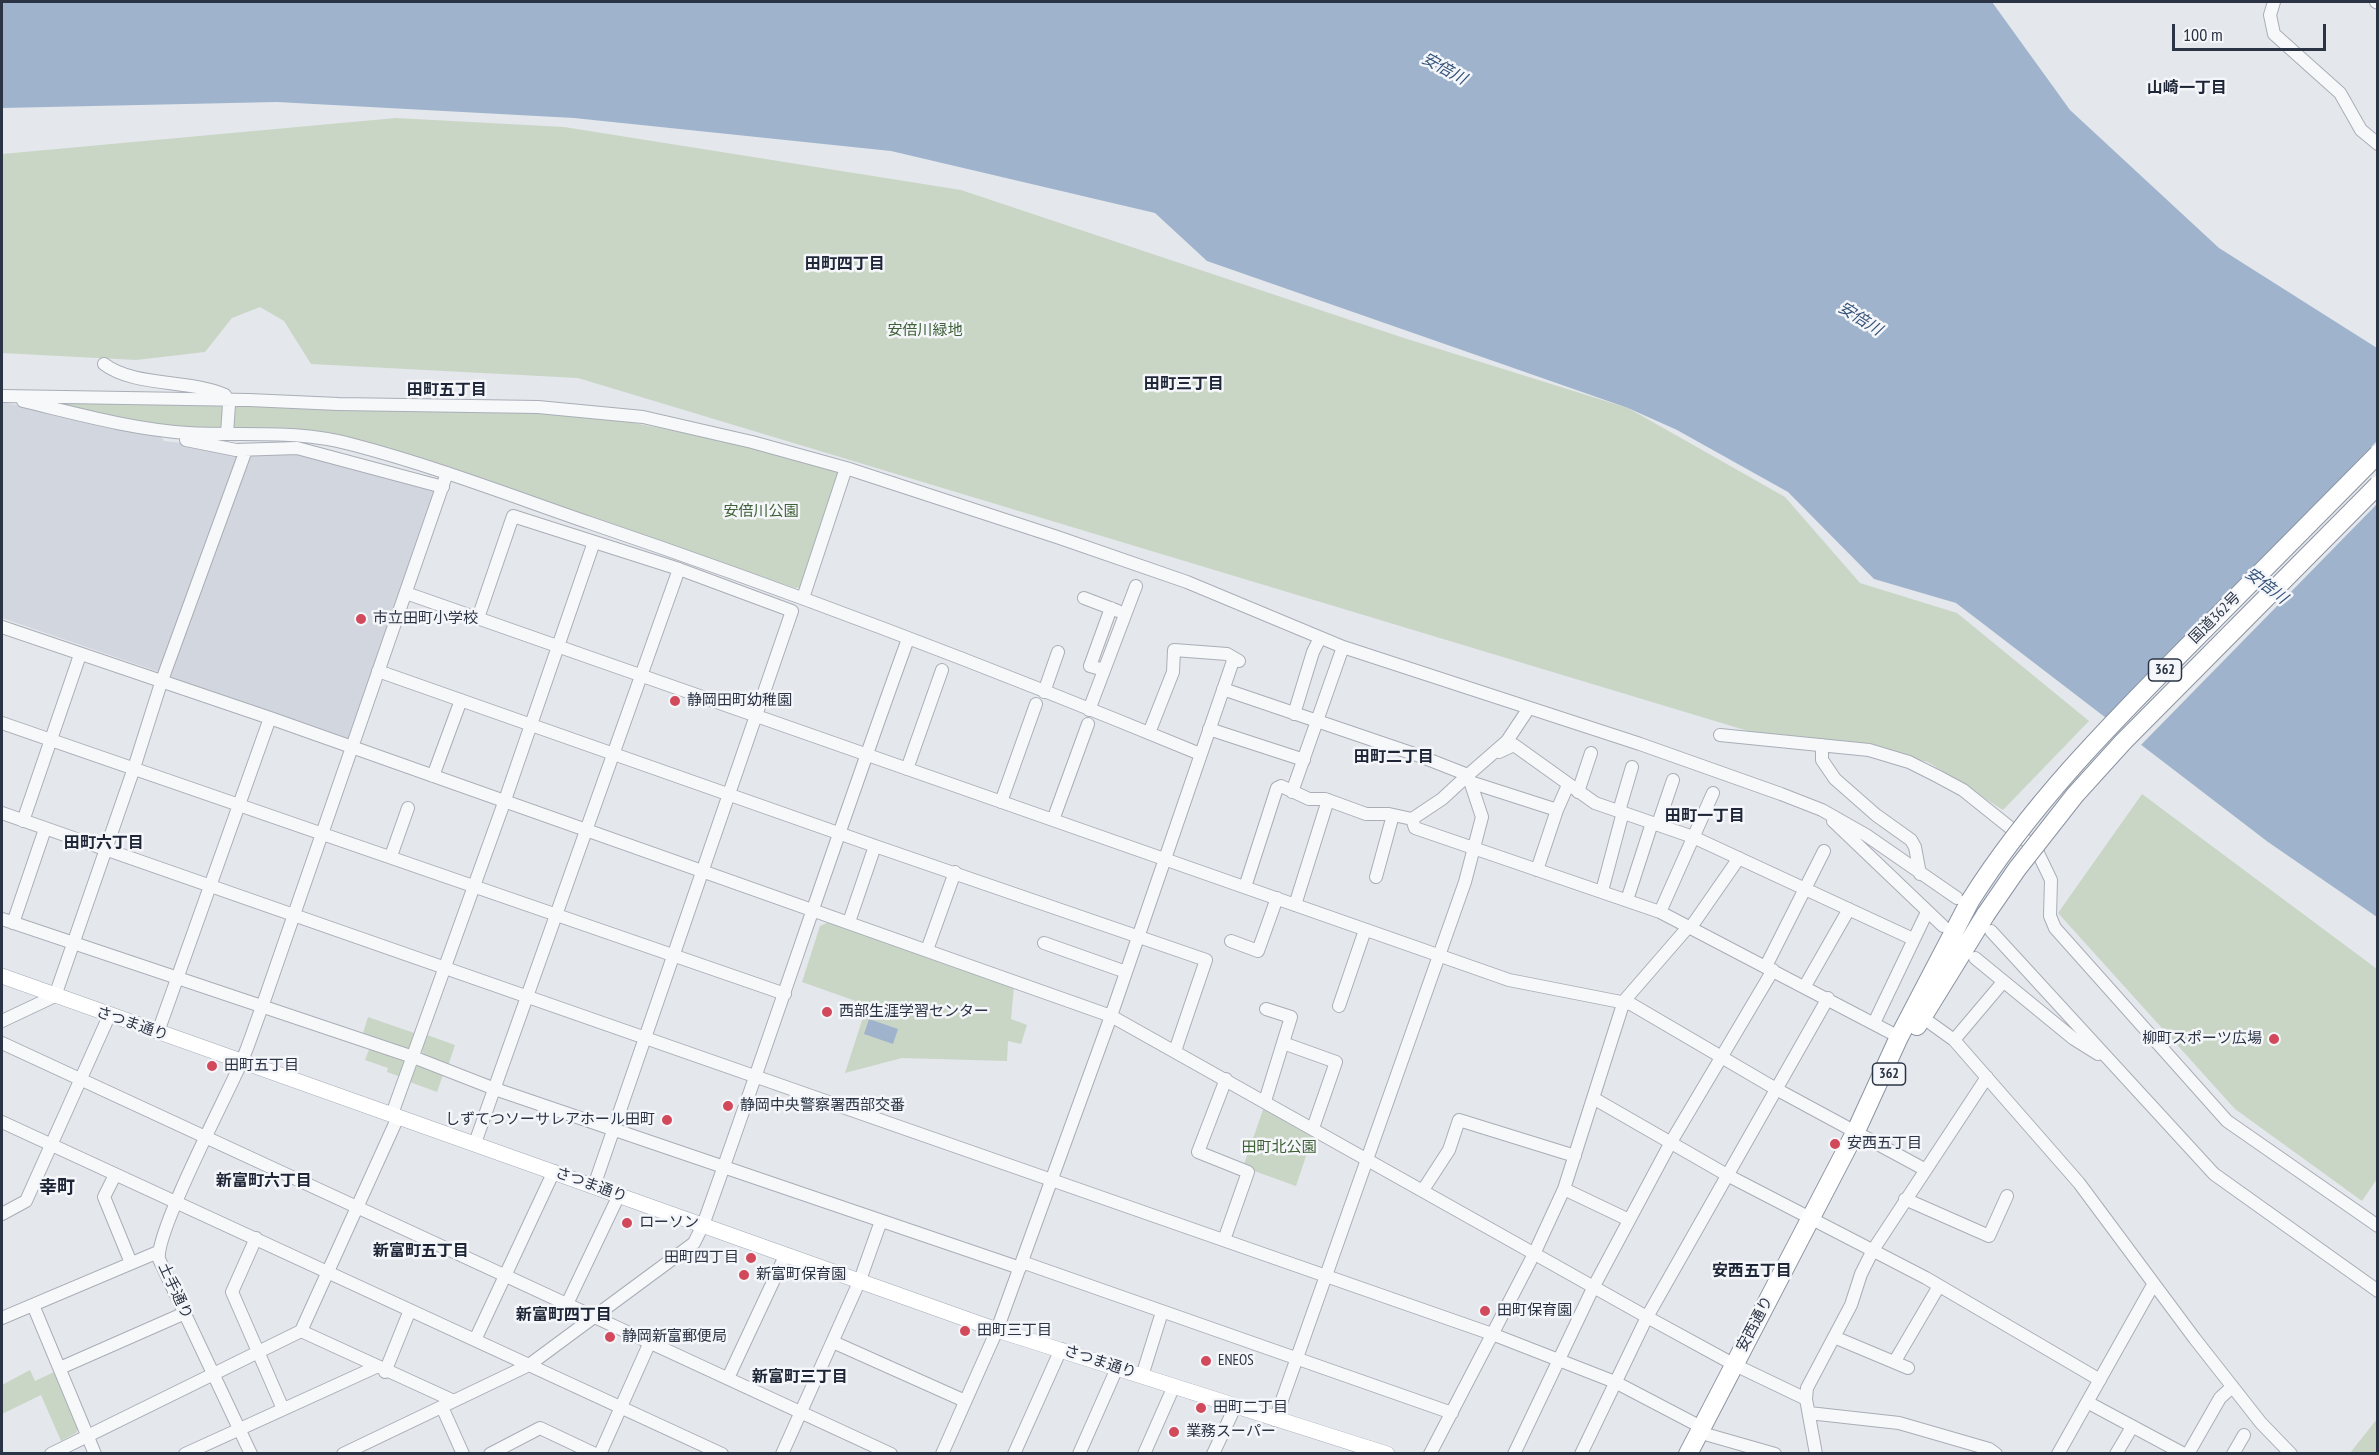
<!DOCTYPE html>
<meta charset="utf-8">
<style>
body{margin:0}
#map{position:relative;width:2379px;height:1455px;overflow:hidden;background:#e4e7ec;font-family:"PT Sans Narrow",sans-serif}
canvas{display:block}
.frame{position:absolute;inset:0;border:3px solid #2b3445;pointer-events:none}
.scale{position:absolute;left:2172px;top:24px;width:154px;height:27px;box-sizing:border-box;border:3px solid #2b3445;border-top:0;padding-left:8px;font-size:18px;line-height:21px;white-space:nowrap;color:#2b3445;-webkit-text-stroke:4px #f4f6f9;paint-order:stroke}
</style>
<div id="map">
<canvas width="2379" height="1455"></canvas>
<div class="frame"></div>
<div class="scale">100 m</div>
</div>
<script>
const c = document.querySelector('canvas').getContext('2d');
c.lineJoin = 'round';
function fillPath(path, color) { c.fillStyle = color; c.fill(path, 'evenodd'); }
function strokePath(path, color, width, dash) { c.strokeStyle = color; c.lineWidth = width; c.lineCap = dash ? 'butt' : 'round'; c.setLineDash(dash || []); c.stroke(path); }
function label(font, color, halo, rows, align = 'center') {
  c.font = font + ' "PT Sans Narrow","Noto Sans JP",sans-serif'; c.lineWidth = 5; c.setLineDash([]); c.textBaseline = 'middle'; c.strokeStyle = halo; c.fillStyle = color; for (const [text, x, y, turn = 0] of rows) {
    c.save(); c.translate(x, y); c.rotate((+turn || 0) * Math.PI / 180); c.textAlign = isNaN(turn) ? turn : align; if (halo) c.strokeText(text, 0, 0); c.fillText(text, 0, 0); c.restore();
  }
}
const built = new Path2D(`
 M2,402L161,436L164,441L191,444L240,455L162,673L2,618Z
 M297,451L433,486L436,492L349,739L170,678L250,452Z`);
const green = new Path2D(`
 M396,118L564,127L961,190L1404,338L1628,408L1785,497L1860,583L1957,613L2089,721L2003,810L1928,762L1825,740L1758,734L578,378L311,364L284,321L260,307L232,318L205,352L136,360L2,353V154Z
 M27,399L526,412L609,418L765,449L842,471L803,587L795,588L415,458L235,430L143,423Z
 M2142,794L2377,969V1179L2362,1201L2235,1109L2058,913Z
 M829,922L1014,986L1011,1019L1027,1025L1021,1044L1008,1041L1007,1061L902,1058L845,1073L867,1005L802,982L820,926Z
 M368,1017L417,1034L412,1050L406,1051L362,1036Z
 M427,1035L455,1045L448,1066L424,1058L422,1050Z
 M370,1047L404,1058L407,1063L401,1077L387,1072L388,1068L365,1060Z
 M421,1064L444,1072L437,1092L410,1082L416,1067Z
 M1264,1107L1313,1135L1296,1186L1243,1167Z
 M30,1370L35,1381L54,1372L78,1429L76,1433L61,1441L41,1395L2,1414V1385Z
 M2377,1419V1453H2350Z`);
const water = new Path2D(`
 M2,2H1992L2070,110L2219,248L2377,348V917L2268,842L1956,603L1874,579L1788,492L1677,430L1628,408L1207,261L1155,213L891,151L574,118L277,102L2,108Z
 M869,1019L898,1029L893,1044L864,1034Z`);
const pier = new Path2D(`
 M2377,441V504L2138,748L2103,721Z`);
const minor = new Path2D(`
 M2274,2L2270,15L2274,34L2340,93L2361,130L2378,144
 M2376,2L2378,3
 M104,364C134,387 189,379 225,395L229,404L227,434
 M2,396L249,400L338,404L538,407L643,417L752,442L846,468L1057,537L1187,582L1343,647L1640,744L1781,794L1822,810L1866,835L1957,898
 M23,401C78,414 131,429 188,433C245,436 297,429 354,445C434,466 512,496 590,523C796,593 999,671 1200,754
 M186,440L236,450L297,448L443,487
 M406,593L1509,980L1631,1004L1776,1089L1924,1169
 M803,598L846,468
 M1084,598L1118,611
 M478,618L513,516L679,569L792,611L594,1186
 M2,627L270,718L1111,1016L1647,1317L1733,1364L1806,1399
 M1104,670L1090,666L1111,608
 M378,671L875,846
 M1223,689L1417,755L1468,775L1442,799L1412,819L1389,814H1366L1325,799H1309L1281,786L1277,788L1245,887
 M1044,692L1058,652
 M1089,710L1136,586
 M1294,714L1313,652L1320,638
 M2,723L785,994
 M1209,729L1304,760
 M1149,733L1173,672L1174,650L1227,654L1239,661
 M1720,735L1869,750L1909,762L1937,776L1963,790L2028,842L2038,853L2051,880L2050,916L2055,928L2227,1121L2378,1226
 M1822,745V760L1835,779L1876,815L1911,840L1915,847L1920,874
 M1499,752L1514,745L1595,803L1693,837L1913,939
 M907,769L942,670
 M433,776L461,700
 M1470,782L1557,810
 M1292,792L1343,647
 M1578,792L1591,753
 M1001,802L1036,704
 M1619,811L1632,767
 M2,813L1492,1334L1615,1382L1701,1427
 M1412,819L1415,828L1660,912L1899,1037
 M1053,820L1088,724
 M23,821L80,655
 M1833,821L1943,926
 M1658,824L1673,780
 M391,856L408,808
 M1537,870L1557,810L1568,785
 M1376,877L1393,815
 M1602,891L1623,812
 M1627,900L1652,823
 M1295,905L1328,800
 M1660,912L1713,793
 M2,919L413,1057L495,1089L1020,1268
 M849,922L875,846L1206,960L1175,1051
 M13,923L45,829
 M1691,927L1739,858
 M1991,931L2214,1174L2378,1291
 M1231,941L1258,951L1277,898
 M1044,943L1126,972
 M927,950L955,872
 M1975,958L2074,1039L2098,1054
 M1766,966L1824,851
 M1805,986L1849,909
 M1339,1006L1365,930
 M1922,1017L1954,1040L2079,1183L2195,1339L2261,1423L2291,1454
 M2,1021L55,996L134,768L161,683L246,450
 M1874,1023L1927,912
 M158,1032L270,718
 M1954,1040L2003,982
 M2,1043L891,1454
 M1283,1043L1336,1062L1313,1128
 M1593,1098L1727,1175L1926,1278L2100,1380
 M1265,1101L1291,1017L1266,1009
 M392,1114L505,800L594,542
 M2,1122L722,1454
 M475,1143L679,569
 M115,1175L104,1197L131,1263
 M1564,1189L1629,1220
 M1423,1190L1449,1150L1459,1120L1575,1156
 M1905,1199L1989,1236L2007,1196
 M2,1214L26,1201L109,1016
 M256,1238L232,1292L283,1409
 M1224,1240L1248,1172L1198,1152L1226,1079
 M1022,1262L1452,1413
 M567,1304L619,1195
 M33,1305L95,1454
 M2,1318L158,1252
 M301,1331L454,1401
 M1834,1337L1908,1368
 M475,1340L554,1171
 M833,1342L965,1401
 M1895,1361L1939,1286
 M60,1368L185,1313
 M385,1372L410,1310
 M1142,1376L1162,1312
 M728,1378L786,1254
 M2087,1402L2184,1454
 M442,1407L463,1454
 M1809,1413L1899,1423L1989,1449L1996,1454
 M1275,1420L1465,882L1482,817L1468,775L1507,741L1529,708
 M1698,1432L1775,1454
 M51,1454L301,1331L398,1117
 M185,1454L376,1367
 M251,1454L159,1259C155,1233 226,1097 241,1063C249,1045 255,1025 262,1007L447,473
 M343,1454L529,1365L694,1243L703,1225C773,1030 837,834 908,639
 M490,1454L540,1428L595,1454
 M600,1454L650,1342
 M782,1454L860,1280L881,1221
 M942,1454L997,1330L1111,1016L1234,658
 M1014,1454L1061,1349
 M1079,1454L1117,1368
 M1144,1454L1174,1386
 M1213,1454L1235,1407
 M1430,1454L1534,1254L1564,1189L1624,1001L1689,926
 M1514,1454L1594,1286L1671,1142L1773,970
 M1581,1454L1647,1317L1828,998
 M1816,1454L1806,1399L1807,1388L1851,1305L1861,1274L1873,1250L1987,1077
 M2058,1454L2153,1285
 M2116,1454L2132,1427
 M2188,1454L2220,1398L2232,1387
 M2233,1454L2244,1435`);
const major = new Path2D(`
 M2,976L997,1330L1387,1454`);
const highway = new Path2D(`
 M1917,1026L1986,914
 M1688,1454L1856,1131L1899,1037L1970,901`);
const highwayBridge = new Path2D(`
 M1970,901C2030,806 2107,728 2185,649C2249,584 2313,519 2378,454
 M1986,914L2017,869L2075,795L2123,742L2378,485`);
const markers = [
 [361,619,6,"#d1495b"],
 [675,701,6,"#d1495b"],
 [827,1012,6,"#d1495b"],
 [2274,1039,6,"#d1495b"],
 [212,1066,6,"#d1495b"],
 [728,1106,6,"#d1495b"],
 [667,1120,6,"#d1495b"],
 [1835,1144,6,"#d1495b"],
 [627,1223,6,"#d1495b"],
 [751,1258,6,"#d1495b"],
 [744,1275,6,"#d1495b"],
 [1485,1311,6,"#d1495b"],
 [965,1331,6,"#d1495b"],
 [610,1337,6,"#d1495b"],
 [1206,1361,6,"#d1495b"],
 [1201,1408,6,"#d1495b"],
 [1174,1432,6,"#d1495b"]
];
const shields = [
 [2165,670,33],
 [1889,1074,33]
];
const shieldNames = [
 ["362",2165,670],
 ["362",1889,1074]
];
const parkNames = [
 ["安倍川緑地",925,331],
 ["安倍川公園",761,512],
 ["田町北公園",1279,1148]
];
const streetNames = [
 ["国道362号",2215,618,-45],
 ["さつま通り",132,1024,19],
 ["さつま通り",591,1185,20],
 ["土手通り",175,1291,65],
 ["安西通り",1755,1324,-62],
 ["さつま通り",1100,1362,18]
];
const poiNames = [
 ["市立田町小学校",373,619],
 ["静岡田町幼稚園",687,701],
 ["西部生涯学習センター",839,1012],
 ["柳町スポーツ広場",2262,1039,"right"],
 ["田町五丁目",224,1066],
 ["静岡中央警察署西部交番",740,1106],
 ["しずてつソーサレアホール田町",655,1120,"right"],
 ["安西五丁目",1847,1144],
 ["ローソン",639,1223],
 ["田町四丁目",739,1258,"right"],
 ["新富町保育園",756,1275],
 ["田町保育園",1497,1311],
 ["田町三丁目",977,1331],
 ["静岡新富郵便局",622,1337],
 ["ENEOS",1218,1361],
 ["田町二丁目",1213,1408],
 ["業務スーパー",1186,1432]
];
const waterNames = [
 ["安倍川",1444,69,29],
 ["安倍川",1860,319,32],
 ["安倍川",2266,586,37]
];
const neighbourhoodNames = [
 ["山崎一丁目",2187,88],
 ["田町四丁目",845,264],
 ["田町三丁目",1184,384],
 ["田町五丁目",447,390],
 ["田町二丁目",1394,757],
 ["田町一丁目",1705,816],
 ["田町六丁目",104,843],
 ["新富町六丁目",264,1181],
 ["新富町五丁目",421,1251],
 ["安西五丁目",1752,1271],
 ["新富町四丁目",564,1315],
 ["新富町三丁目",800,1377]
];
const quarterNames = [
 ["幸町",57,1188]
];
fillPath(built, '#d2d6de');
fillPath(green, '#c9d6c5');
fillPath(water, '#9fb4cc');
fillPath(pier, '#e4e7ec');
strokePath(minor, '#a9aeb7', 14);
strokePath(major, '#a3abb8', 16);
strokePath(highway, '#8b94a3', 20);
strokePath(minor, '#f7f8fa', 12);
strokePath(major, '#fff', 15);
strokePath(highway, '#fff', 18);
strokePath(highwayBridge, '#8b94a3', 20, []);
strokePath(highwayBridge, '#fff', 18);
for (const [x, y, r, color] of markers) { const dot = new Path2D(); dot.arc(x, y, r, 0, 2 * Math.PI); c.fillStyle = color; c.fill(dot); strokePath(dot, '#f4f6f9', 2); }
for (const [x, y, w] of shields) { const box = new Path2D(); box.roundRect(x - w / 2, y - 11, w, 22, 4.5); c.fillStyle = '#f4f6f9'; c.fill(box); strokePath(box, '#2b3445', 1.5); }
label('bold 14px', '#2b3445', null, shieldNames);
label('15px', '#3f6138', '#f4f6f9', parkNames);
label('15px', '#2b3445', '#f4f6f9', streetNames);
label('15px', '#2b3445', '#f4f6f9', poiNames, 'left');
label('italic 16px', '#34527a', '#f4f6f9', waterNames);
label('bold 16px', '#1d2536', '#f4f6f9', neighbourhoodNames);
label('bold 18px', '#1d2536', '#f4f6f9', quarterNames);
</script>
